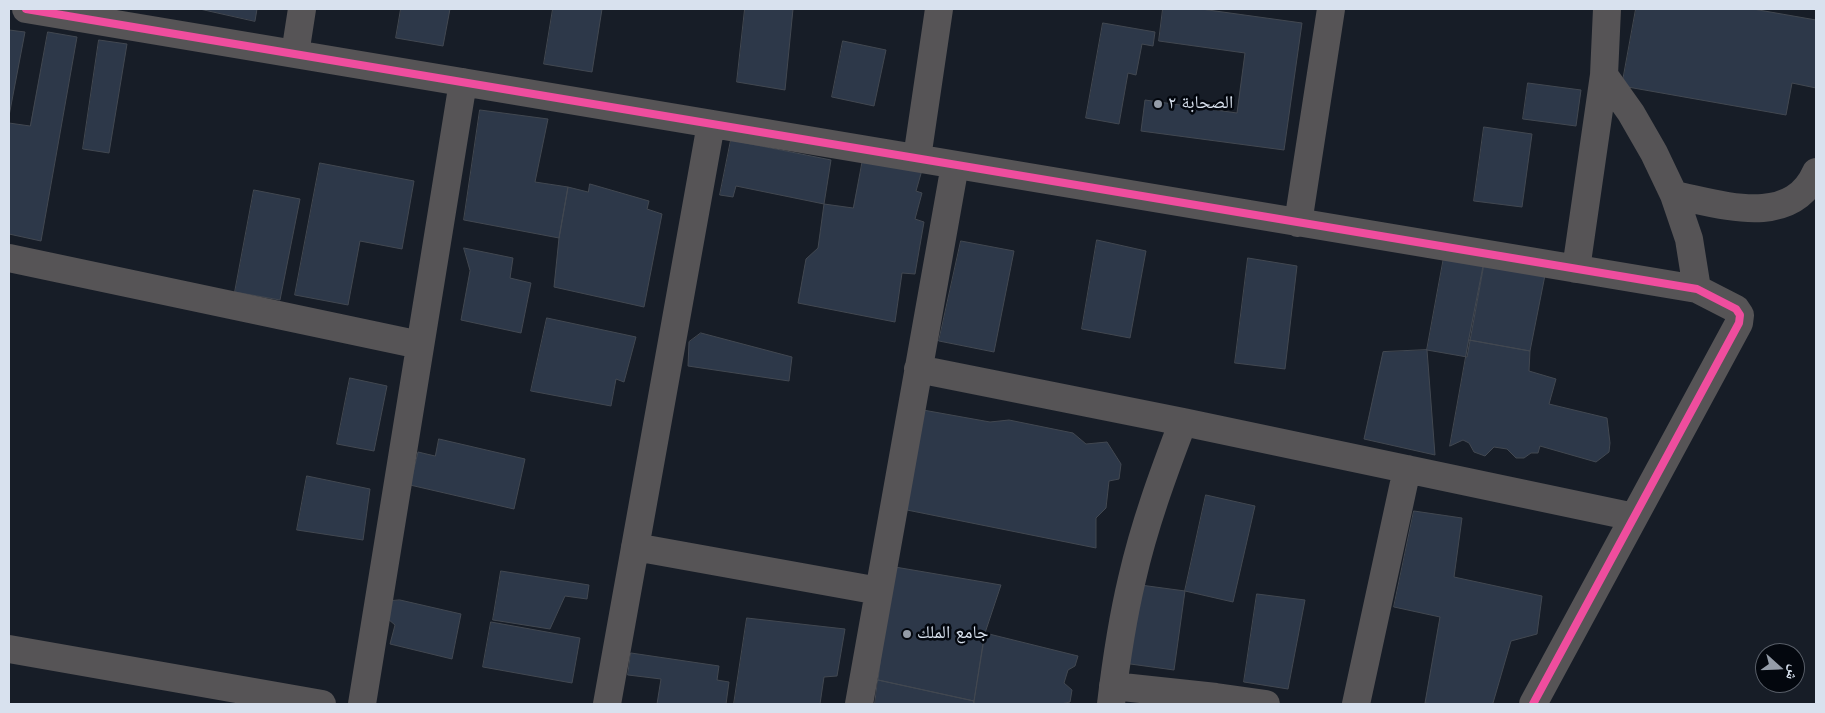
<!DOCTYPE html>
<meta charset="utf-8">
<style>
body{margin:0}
#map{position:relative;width:1825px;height:713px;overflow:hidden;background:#171d27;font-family:Jost,"Noto Naskh Arabic",sans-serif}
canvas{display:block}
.frame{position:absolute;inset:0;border:10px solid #d8e1ee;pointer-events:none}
.north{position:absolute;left:1755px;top:643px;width:50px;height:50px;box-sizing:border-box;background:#03070e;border:1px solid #585e68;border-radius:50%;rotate:110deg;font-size:14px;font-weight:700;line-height:20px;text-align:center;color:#d8e1ee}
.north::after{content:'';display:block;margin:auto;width:18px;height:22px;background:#949ca8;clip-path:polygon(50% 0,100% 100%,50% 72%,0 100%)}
</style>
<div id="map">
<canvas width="1825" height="713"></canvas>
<div class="frame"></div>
<div class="north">ش</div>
</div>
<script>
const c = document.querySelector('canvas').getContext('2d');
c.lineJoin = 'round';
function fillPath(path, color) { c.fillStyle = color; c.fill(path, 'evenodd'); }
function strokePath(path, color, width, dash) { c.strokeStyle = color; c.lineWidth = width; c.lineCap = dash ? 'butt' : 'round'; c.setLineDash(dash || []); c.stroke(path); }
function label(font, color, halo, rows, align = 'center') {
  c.font = font + ' Jost,"Noto Naskh Arabic",sans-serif'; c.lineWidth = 5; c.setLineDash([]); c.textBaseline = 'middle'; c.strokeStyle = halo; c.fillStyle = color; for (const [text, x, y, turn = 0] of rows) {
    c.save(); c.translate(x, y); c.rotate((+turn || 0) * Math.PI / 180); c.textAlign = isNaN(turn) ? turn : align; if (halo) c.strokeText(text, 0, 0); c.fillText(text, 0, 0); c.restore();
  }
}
const building = new Path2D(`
 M200,9H257L255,21Z
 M401,9H450L443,46L396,38Z
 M553,9H602L592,72L544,64Z
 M745,9H793L785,90L737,82Z
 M1163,9H1201L1302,23L1284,150L1141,131L1145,100L1237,113L1245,53L1159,41Z
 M1636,9H1753L1816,20V88L1792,83L1786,115L1622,86Z
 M1103,23L1155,32L1153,46L1142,44L1136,75L1128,73L1119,124L1086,118Z
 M9,30L25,32L9,116Z
 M48,32L77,37L41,241L9,234V123L30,126Z
 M99,40L127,44L109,153L83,149Z
 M843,41L886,50L874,106L832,97Z
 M1528,83L1581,90L1576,126L1523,119Z
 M480,110L548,119L535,182L568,187L559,238L464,220Z
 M1484,127L1532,134L1522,207L1474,201Z
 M731,140L831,160L824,204L736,186L733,197L720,195Z
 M863,159L922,170L916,191L922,193L915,219L924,222L915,274L902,273L895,322L798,303L806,259L818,248L824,204L853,208Z
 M320,163L414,181L402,249L360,241L348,305L295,295Z
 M590,184L649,201L647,209L662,214L644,307L554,287L559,238L568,187L588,192Z
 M254,190L300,199L280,300L235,292Z
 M1097,240L1146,251L1130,338L1082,329Z
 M961,241L1014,251L994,352L939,341Z
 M1446,246L1486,253L1467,357L1427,350Z
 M464,248L513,258L510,278L531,283L521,333L461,320L470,271Z
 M1486,253L1547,265L1530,351L1469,340Z
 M1248,258L1297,266L1285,369L1235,363Z
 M547,318L636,337L624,382L616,379L611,406L531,391Z
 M701,333L792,357L789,381L688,366L689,342Z
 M1469,340L1530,351L1529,371L1556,379L1549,404L1607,418L1610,443L1609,452L1596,462L1540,446L1538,453H1531L1524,458H1516L1507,449L1494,447L1485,456L1474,452L1469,443L1463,440L1450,446Z
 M1427,350L1435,455L1364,439L1383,352Z
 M350,378L387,386L374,451L337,444Z
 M923,410L990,422L1009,420L1073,433L1086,444L1107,442L1121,464L1119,479L1109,481L1106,508L1096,518V548L907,510Z
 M439,439L525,459L514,509L410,485L418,452L435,456Z
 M307,476L370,489L363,540L297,530Z
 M1206,495L1255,506L1233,602L1185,591Z
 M1414,511L1462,518L1454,577L1542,596L1537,634L1511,641L1493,703L1491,704H1435L1425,703L1440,617L1394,607Z
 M895,567L1001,585L985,633L974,701L878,680L885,620Z
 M501,571L589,585L587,599L565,596L550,629L493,620Z
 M1133,584L1185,591L1174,670L1123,663Z
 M1257,594L1305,600L1288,689L1244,682Z
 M400,600L461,614L452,659L390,644L395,625L388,619L391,601Z
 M747,618L845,629L837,676L824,677L820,704H734Z
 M491,622L580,638L572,683L483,667Z
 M985,633L1078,656L1075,666L1068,670L1064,683L1072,690L1070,702L1061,704H974Z
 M631,653L719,666L717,680L729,682L726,704H657L661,679L628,675Z
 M878,680L974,701V704H875Z`);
const minor = new Path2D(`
 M26,9L1697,289L1736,309L1740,315L1739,323L1533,704
 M295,54L302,9
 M1604,75L1631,113L1654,153L1674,195L1689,239L1697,289
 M917,158L939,9
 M1674,195C1720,204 1791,229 1816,172
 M1298,223L1331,9
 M9,258L420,345
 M1576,269L1604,75L1607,9
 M918,369L1183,422L1634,517
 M635,547L879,591
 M9,649L322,704
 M1113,686L1216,697L1266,704
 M362,704L463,82
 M607,704L711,124
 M859,704L955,165
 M1111,704C1116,662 1122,621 1132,579C1144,526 1163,474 1183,422
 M1356,704L1407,469`);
const cycleway = new Path2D(`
 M26,9L1697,289L1736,309L1740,315L1739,323L1533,704`);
const markers = [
 [1158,104,5,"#949ca8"],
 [907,634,5,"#949ca8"]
];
const poiNames = [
 ["الصحابة ٢",1168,104],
 ["جامع الملك",917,634]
];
fillPath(building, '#2d3849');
strokePath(building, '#424851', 1);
strokePath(minor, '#565456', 28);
strokePath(cycleway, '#ef4d9e', 8);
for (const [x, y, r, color] of markers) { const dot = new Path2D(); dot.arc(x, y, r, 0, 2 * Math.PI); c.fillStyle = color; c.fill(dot); strokePath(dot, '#03070e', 2); }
label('18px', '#d8e1ee', '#03070e', poiNames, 'left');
</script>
